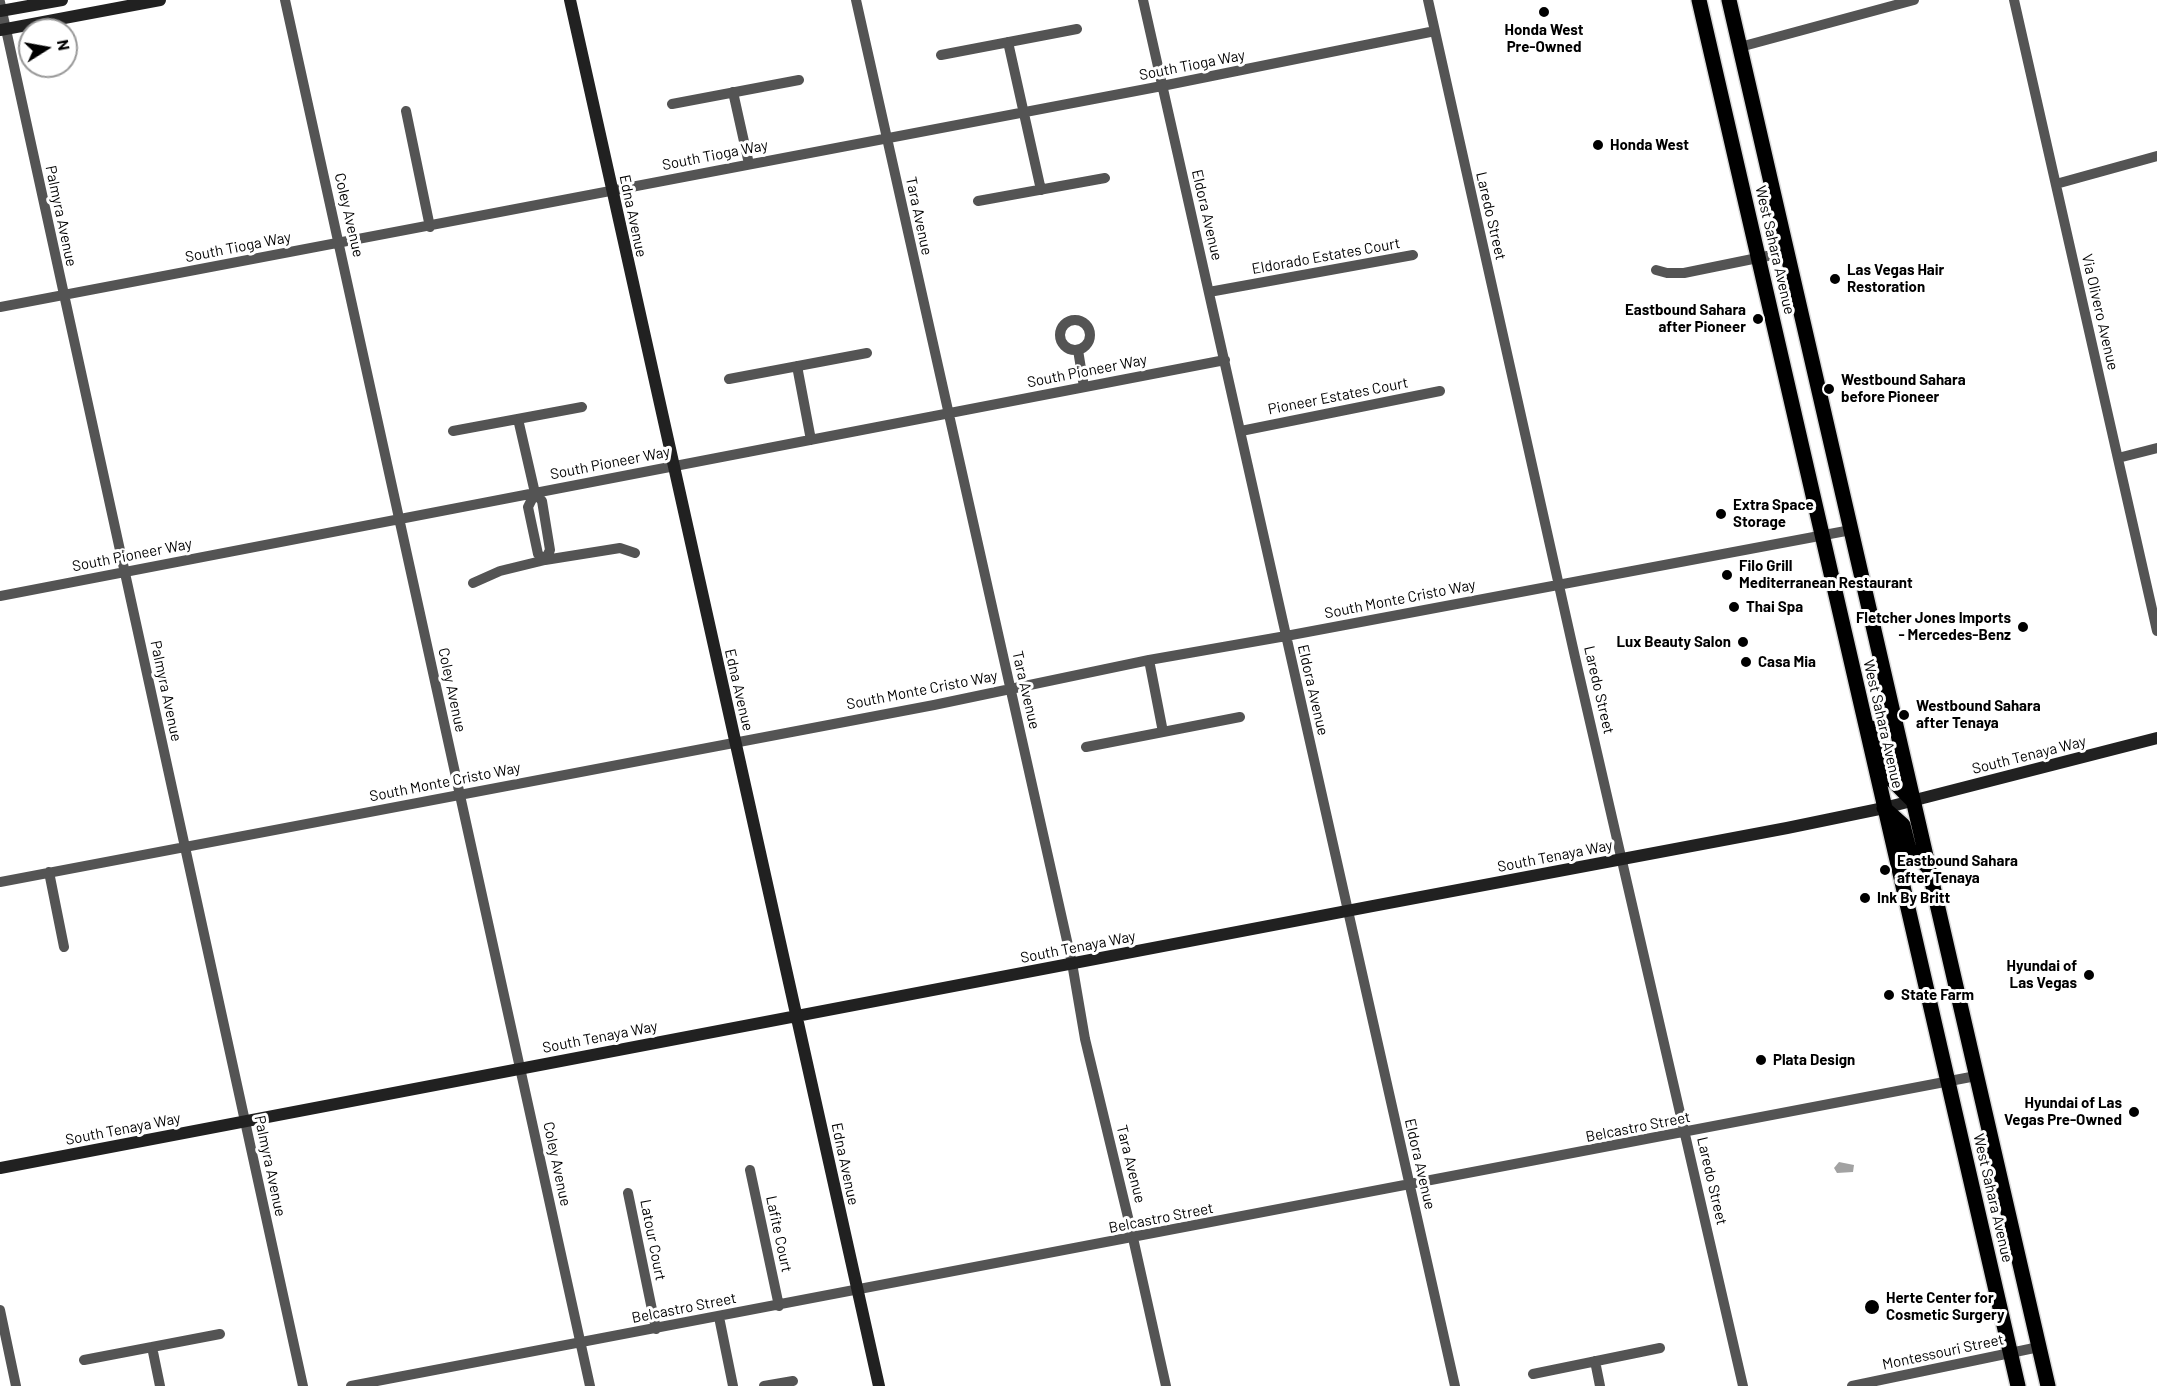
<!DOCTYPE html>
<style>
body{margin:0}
#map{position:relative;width:2157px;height:1386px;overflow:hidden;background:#fff;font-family:Barlow,sans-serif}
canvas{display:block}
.north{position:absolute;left:18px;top:18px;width:60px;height:60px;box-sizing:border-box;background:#fff;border:2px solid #999;border-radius:50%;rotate:79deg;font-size:16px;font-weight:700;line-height:24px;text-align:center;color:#000}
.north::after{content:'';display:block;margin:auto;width:21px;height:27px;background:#000;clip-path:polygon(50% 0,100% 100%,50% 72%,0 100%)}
</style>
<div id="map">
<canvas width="2157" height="1386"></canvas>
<div class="north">N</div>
</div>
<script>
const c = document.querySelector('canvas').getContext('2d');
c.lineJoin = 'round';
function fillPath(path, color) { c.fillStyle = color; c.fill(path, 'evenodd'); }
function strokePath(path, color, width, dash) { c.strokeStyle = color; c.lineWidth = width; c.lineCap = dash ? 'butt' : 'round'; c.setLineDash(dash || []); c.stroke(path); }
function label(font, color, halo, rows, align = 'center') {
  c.font = font + ' Barlow,sans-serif'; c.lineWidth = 6; c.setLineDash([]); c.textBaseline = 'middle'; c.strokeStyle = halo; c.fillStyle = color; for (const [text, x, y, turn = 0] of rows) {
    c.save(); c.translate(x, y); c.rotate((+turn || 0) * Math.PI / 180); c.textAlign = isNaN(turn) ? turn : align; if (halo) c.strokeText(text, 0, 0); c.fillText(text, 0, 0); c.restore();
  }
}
const water = new Path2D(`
 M1839,1162L1854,1165L1853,1172L1837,1173L1834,1168Z`);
const street = new Path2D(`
 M285,0L590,1386
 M856,0L1072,963L1085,1039L1133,1238L1166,1386
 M1143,0L1455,1386
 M1428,0L1575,657L1743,1386
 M2014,0L2157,631
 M0,2L303,1386
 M1008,42L1041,190
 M1740,47L1914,0
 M941,55L1077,29
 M733,92L749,164
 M672,104L799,80
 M406,111L430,227
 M2056,184L2157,156
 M978,201L1105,178
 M1656,270L1667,273H1684L1787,252
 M1209,292L1413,255
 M0,307L1162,86L1435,31
 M1060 335a15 15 0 1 1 30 0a15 15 0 1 1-30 0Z
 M1078,350L1084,387
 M797,366L811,440
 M729,379L867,353
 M518,419L535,493L542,501L550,550L545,560L538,554L528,507L535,493
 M453,431L582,407
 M1241,431L1440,391
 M2118,458L2157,448
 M473,583L500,571L545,560L620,548L635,553
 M0,596L1225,360
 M1149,660L1163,732
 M1086,747L1240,717
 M49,872L64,947
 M0,882L934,705L1149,660L1286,636L1851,530
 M750,1170L779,1306
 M628,1193L656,1329
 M0,1310L16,1386
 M719,1317L733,1386
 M152,1347L160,1386
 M84,1360L220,1334
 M1595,1361L1600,1386
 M1533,1374L1660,1348
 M351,1386L1976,1076
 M764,1386L793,1381
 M1852,1386L2039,1347`);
const secondary = new Path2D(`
 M570,0L879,1386
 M0,11L62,0
 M0,30L160,0
 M0,1168C595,1053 1191,940 1787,828L1884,808L2157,738`);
const primary = new Path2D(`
 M1699,0L2018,1386
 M1729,0L2048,1386
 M1871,728L1888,758L1894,782L1912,800
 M1884,808L1903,825L1909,849L1928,867`);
const markers = [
 [1544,12,6,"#000"],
 [1598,145,6,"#000"],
 [1835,279,6,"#000"],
 [1758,319,6,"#000"],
 [1829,389,6,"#000"],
 [1721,514,6,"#000"],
 [1727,575,6,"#000"],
 [1734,607,6,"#000"],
 [2023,627,6,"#000"],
 [1743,642,6,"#000"],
 [1746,662,6,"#000"],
 [1904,715,6,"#000"],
 [1885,870,6,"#000"],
 [1865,898,6,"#000"],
 [2089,975,6,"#000"],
 [1889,995,6,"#000"],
 [1761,1060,6,"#000"],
 [2134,1112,6,"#000"],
 [1872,1307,8,"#000"]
];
const poiNames = [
 ["Honda West",1544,30,"center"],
 ["Pre-Owned",1544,47,"center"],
 ["Honda West",1610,145],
 ["Las Vegas Hair",1847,270],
 ["Restoration",1847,287],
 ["Eastbound Sahara",1746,310,"right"],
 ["after Pioneer",1746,327,"right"],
 ["Westbound Sahara",1841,380],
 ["before Pioneer",1841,397],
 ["Extra Space",1733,505],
 ["Storage",1733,522],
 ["Filo Grill",1739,566],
 ["Mediterranean Restaurant",1739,583],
 ["Thai Spa",1746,607],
 ["Fletcher Jones Imports",2011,618,"right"],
 ["- Mercedes-Benz",2011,635,"right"],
 ["Lux Beauty Salon",1731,642,"right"],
 ["Casa Mia",1758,662],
 ["Westbound Sahara",1916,706],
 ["after Tenaya",1916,723],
 ["Eastbound Sahara",1897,861],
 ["after Tenaya",1897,878],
 ["Ink By Britt",1877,898],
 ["Hyundai of",2077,966,"right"],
 ["Las Vegas",2077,983,"right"],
 ["State Farm",1901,995],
 ["Plata Design",1773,1060],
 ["Hyundai of Las",2122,1103,"right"],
 ["Vegas Pre-Owned",2122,1120,"right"],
 ["Herte Center for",1886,1298],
 ["Cosmetic Surgery",1886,1315]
];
const streetNames = [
 ["South Tioga Way",1192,65,-11],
 ["South Tioga Way",715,155,-11],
 ["Coley Avenue",349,215,77],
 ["Eldora Avenue",1207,215,77],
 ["Palmyra Avenue",61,216,78],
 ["Edna Avenue",633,216,78],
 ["Tara Avenue",919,216,78],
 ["Laredo Street",1491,216,77],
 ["South Tioga Way",238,247,-11],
 ["West Sahara Avenue",1775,250,77],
 ["Eldorado Estates Court",1326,256,-10],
 ["Via Olivero Avenue",2100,312,77],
 ["South Pioneer Way",1087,371,-11],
 ["Pioneer Estates Court",1338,396,-11],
 ["South Pioneer Way",610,463,-11],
 ["South Pioneer Way",132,555,-11],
 ["South Monte Cristo Way",1400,599,-11],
 ["Coley Avenue",452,690,78],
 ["Edna Avenue",739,690,77],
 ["South Monte Cristo Way",922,690,-11],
 ["Tara Avenue",1026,690,77],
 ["Eldora Avenue",1313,690,77],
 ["Laredo Street",1599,690,77],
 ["Palmyra Avenue",166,691,78],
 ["West Sahara Avenue",1883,724,77],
 ["South Tenaya Way",2029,755,-14],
 ["South Monte Cristo Way",445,782,-11],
 ["South Tenaya Way",1555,856,-11],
 ["South Tenaya Way",1078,947,-11],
 ["South Tenaya Way",600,1037,-11],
 ["Belcastro Street",1638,1127,-11],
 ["South Tenaya Way",123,1129,-11],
 ["Coley Avenue",557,1164,78],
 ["Edna Avenue",845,1164,78],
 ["Tara Avenue",1131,1164,76],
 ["Eldora Avenue",1420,1164,77],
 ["Palmyra Avenue",270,1166,78],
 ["Laredo Street",1712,1181,77],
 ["West Sahara Avenue",1993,1198,77],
 ["Belcastro Street",1161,1218,-11],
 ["Lafite Court",779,1234,78],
 ["Latour Court",653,1240,79],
 ["Belcastro Street",684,1308,-11],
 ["Montessouri Street",1943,1352,-12]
];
fillPath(water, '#a2a2a2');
strokePath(primary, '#dbdbdb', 18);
strokePath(street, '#545454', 10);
strokePath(secondary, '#212121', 12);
strokePath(primary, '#000', 15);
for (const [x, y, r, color] of markers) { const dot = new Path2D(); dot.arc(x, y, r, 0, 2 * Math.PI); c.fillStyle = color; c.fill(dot); strokePath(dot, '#fff', 2); }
label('bold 15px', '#000', '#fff', poiNames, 'left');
label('15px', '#000', '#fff', streetNames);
</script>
